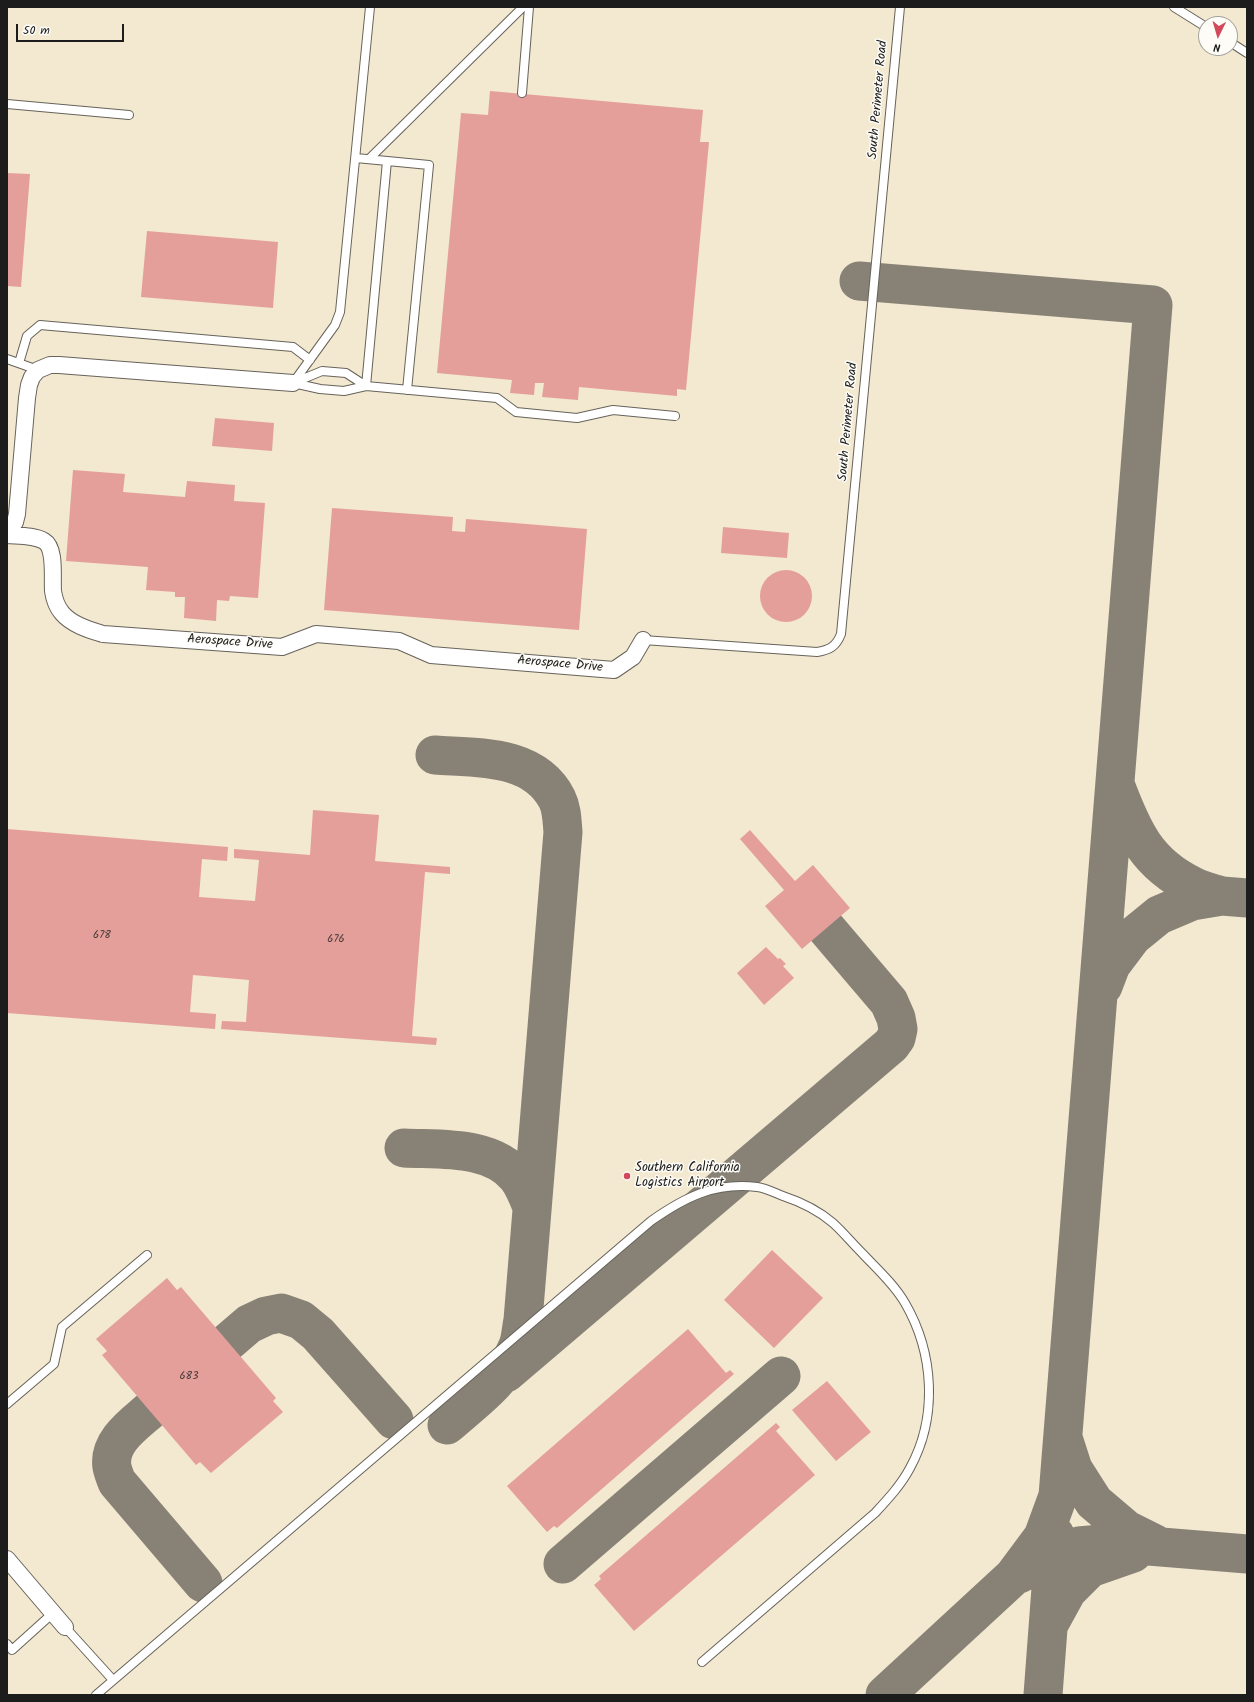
<!DOCTYPE html>
<style>
body{margin:0}
#map{position:relative;width:1254px;height:1702px;overflow:hidden;background:#f3e8d0;font-family:Kalam,sans-serif}
canvas{display:block}
.frame{position:absolute;inset:0;border:8px solid #1c1c1c;pointer-events:none}
.north{position:absolute;left:1198px;top:16px;width:40px;height:40px;box-sizing:border-box;background:#fdfcf7;border:1px solid #a3a29f;border-radius:50%;rotate:185deg;font-size:11px;font-weight:700;line-height:16px;text-align:center;color:#1c1c1c}
.north::after{content:'';display:block;margin:auto;width:14px;height:18px;background:#d1495b;clip-path:polygon(50% 0,100% 100%,50% 72%,0 100%)}
.scale{position:absolute;left:16px;top:24px;width:108px;height:18px;box-sizing:border-box;border:2px solid #1c1c1c;border-top:0;padding-left:5px;font-size:12px;line-height:14px;white-space:nowrap;color:#1c1c1c;-webkit-text-stroke:3px #fdfcf7;paint-order:stroke}
</style>
<div id="map">
<canvas width="1254" height="1702"></canvas>
<div class="frame"></div>
<div class="north">N</div>
<div class="scale">50 m</div>
</div>
<script>
const c = document.querySelector('canvas').getContext('2d');
c.lineJoin = 'round';
function strokePath(path, color, width, dash) { c.strokeStyle = color; c.lineWidth = width; c.lineCap = dash ? 'butt' : 'round'; c.setLineDash(dash || []); c.stroke(path); }
function fillPath(path, color) { c.fillStyle = color; c.fill(path, 'evenodd'); }
function label(font, color, halo, rows, align = 'center') {
  c.font = font + ' Kalam,sans-serif'; c.lineWidth = 3; c.setLineDash([]); c.textBaseline = 'middle'; c.strokeStyle = halo; c.fillStyle = color; for (const [text, x, y, turn = 0] of rows) {
    c.save(); c.translate(x, y); c.rotate((+turn || 0) * Math.PI / 180); c.textAlign = isNaN(turn) ? turn : align; if (halo) c.strokeText(text, 0, 0); c.fillText(text, 0, 0); c.restore();
  }
}
const taxiway = new Path2D(`
 M859,281L1153,305L1058,1496L1043,1537L1014,1576L885,1695
 M435,755C477,758 534,754 557,799C562,809 562,821 563,832L523,1320C521,1329 521,1340 517,1348C504,1381 473,1402 447,1425
 M1116,787C1133,832 1147,864 1193,886C1202,891 1213,893 1222,896
 M1103,986L1111,965L1132,937L1159,915L1192,901L1222,896L1247,898
 M404,1148C440,1150 491,1145 517,1177C524,1186 528,1197 532,1207
 M228,1342L249,1324L266,1316L281,1313L301,1320L318,1334L394,1420
 M506,1373L891,1045L896,1038L898,1029L896,1018L889,1002L826,928
 M149,1411C133,1425 108,1442 112,1467C113,1472 115,1477 117,1482L203,1583
 M1064,1441L1073,1469L1094,1502L1127,1530L1155,1544
 M563,1564L781,1376
 M1019,1574L1053,1556L1079,1546L1112,1543L1247,1554
 M1050,1622L1067,1591L1090,1568L1133,1553
 M1043,1695L1055,1535`);
const building = new Path2D(`
 M490,91L703,110L700,142H709L686,390L677,389V396L579,387L578,400L542,397L544,383H535L534,395L510,393L512,380L437,373L461,113L488,115Z
 M7,173L30,174L21,287L7,286Z
 M147,231L278,242L273,308L141,297Z
 M215,418L274,423L272,451L212,446Z
 M73,470L125,474L123,492L185,497L187,481L235,485L234,501L265,503L258,598L230,596L229,601L217,600L216,621L184,618L185,597H175V592L146,590L148,567L66,561Z
 M332,508L453,517L452,531L465,532L466,519L587,529L579,630L324,610Z
 M723,527L789,533L787,558L721,553Z
 M760 596a26 26 0 1 1 52 0a26 26 0 1 1-52 0Z
 M313,810L379,815L375,861L450,867V874L425,872L412,1036L437,1038L436,1045L221,1029L222,1021L246,1022L249,980L193,975L190,1012L216,1014L215,1029L7,1013V829L228,847L227,861L202,859L199,897L255,901L259,860L234,858V849L310,855Z
 M750,830L795,881L813,865L850,908L802,949L765,906L784,890L740,839Z
 M766,947L778,959L780,958L786,964L783,966L794,978L764,1005L737,973Z
 M772,1250L823,1298L774,1348L724,1300Z
 M167,1278L177,1290L181,1287L276,1398L273,1401L283,1412L211,1473L200,1462L196,1465L102,1355L107,1351L96,1339Z
 M688,1329L726,1373L730,1370L734,1374L557,1528L554,1526L547,1532L507,1486Z
 M827,1381L871,1432L836,1461L792,1410Z
 M776,1423L780,1427L776,1431L815,1475L634,1631L594,1585L601,1579L599,1576Z`);
const lane = new Path2D(`
 M1174,7L1206,27
 M1230,42L1247,53
 M522,93L529,7
 M7,104L129,115
 M356,158L429,165L407,390
 M369,159L523,7
 M387,161L366,386L497,398L516,412L577,418L613,410L675,416
 M7,359L38,370
 M19,363L27,336L40,325L293,347L310,360
 M322,371L346,373L366,386L344,391L320,389L293,383Z
 M293,383L335,325L340,312L370,7
 M643,640L817,652C829,650 836,647 841,634L900,7
 M7,1404L54,1364L62,1327L147,1255
 M65,1627L113,1680
 M7,1644L12,1650L53,1613
 M96,1695L651,1221C685,1197 715,1182 757,1187C766,1188 775,1193 783,1196C801,1202 818,1210 833,1223C843,1232 852,1243 862,1253C877,1269 894,1284 905,1303C934,1353 938,1417 910,1468C901,1485 888,1499 875,1513L702,1662`);
const street = new Path2D(`
 M7,533L15,522L17,514L27,398L29,385L32,377L38,370L50,365H59L293,383
 M7,535C18,536 34,535 44,541C56,548 52,577 53,591C54,598 57,607 62,613C72,625 90,630 103,634L282,647L316,634L399,641L431,655L614,670L633,657L643,640
 M7,1559L65,1627`);
const markers = [
 [627,1176,4,"#d1495b"]
];
const numberNames = [
 ["678",102,936],
 ["676",336,940],
 ["683",189,1377]
];
const streetNames = [
 ["South Perimeter Road",879,100,-85],
 ["South Perimeter Road",849,422,-85],
 ["Aerospace Drive",230,643,4],
 ["Aerospace Drive",560,665,5]
];
const poiNames = [
 ["Southern California",635,1169],
 ["Logistics Airport",635,1184]
];
strokePath(taxiway, '#888276', 39);
fillPath(building, '#e49f9a');
strokePath(lane, '#67635b', 10);
strokePath(street, '#67635b', 18);
strokePath(lane, '#fff', 8);
strokePath(street, '#fff', 16);
for (const [x, y, r, color] of markers) { const dot = new Path2D(); dot.arc(x, y, r, 0, 2 * Math.PI); c.fillStyle = color; c.fill(dot); strokePath(dot, '#fdfcf7', 1.5); }
label('11px', '#4e3d3c', null, numberNames);
label('13px', '#1c1c1c', '#fdfcf7', streetNames);
label('13px', '#1c1c1c', '#fdfcf7', poiNames, 'left');
</script>
